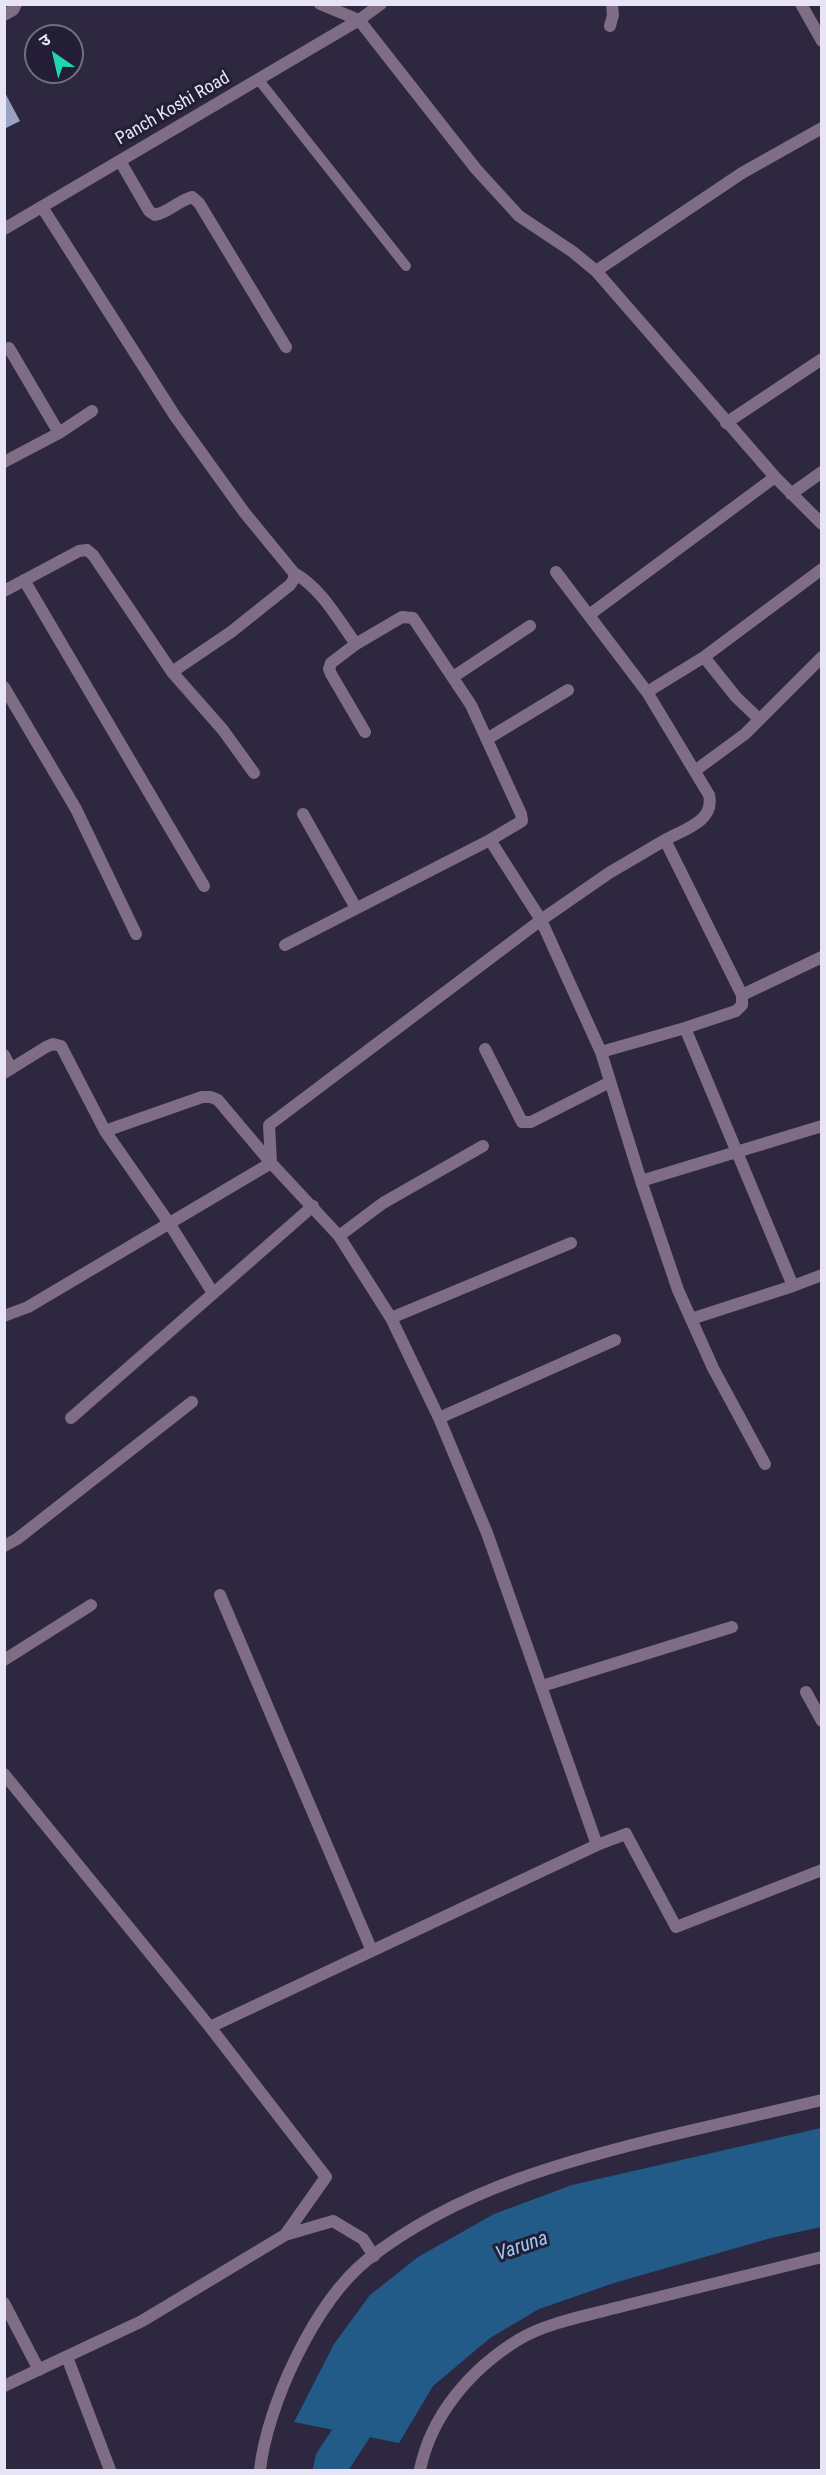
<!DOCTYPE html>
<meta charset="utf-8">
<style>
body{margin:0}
#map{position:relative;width:826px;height:2475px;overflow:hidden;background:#2d2740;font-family:"Roboto Condensed","Noto Sans Devanagari",sans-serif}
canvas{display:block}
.frame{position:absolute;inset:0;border:6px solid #e7e5f5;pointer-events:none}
.north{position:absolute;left:24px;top:24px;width:60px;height:60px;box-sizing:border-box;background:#231e36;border:2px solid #716e82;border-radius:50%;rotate:326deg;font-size:16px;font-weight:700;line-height:24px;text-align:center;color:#e7e5f5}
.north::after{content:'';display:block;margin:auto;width:21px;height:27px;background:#20d5b0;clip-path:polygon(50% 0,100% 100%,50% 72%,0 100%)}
</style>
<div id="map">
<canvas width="826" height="2475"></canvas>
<div class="frame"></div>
<div class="north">उ</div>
</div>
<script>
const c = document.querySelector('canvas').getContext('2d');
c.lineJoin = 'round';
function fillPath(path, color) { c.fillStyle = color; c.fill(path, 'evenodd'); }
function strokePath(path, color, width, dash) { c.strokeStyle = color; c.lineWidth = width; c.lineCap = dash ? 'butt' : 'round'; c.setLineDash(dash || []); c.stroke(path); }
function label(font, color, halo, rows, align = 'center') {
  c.font = font + ' "Roboto Condensed",sans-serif'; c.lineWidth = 6; c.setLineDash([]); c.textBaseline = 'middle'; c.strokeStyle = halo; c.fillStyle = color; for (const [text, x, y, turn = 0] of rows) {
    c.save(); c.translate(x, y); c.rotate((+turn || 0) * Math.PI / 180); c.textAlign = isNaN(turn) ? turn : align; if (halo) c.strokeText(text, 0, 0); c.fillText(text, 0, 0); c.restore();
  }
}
const water = new Path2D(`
 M821,2128V2227L771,2238L614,2283L539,2309L490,2338L433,2386L399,2443L294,2422L334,2344L370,2295L418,2257L494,2214L572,2185Z`);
const river = new Path2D(`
 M331,2470L333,2461L378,2392`);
const building = new Path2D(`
 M4,91L20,121L4,129Z`);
const service = new Path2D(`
 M258,79L406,266`);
const minor = new Path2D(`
 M320,4L359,20L476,169L519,216L573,252L596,271L775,477L822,524
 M801,4L822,41
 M4,15L13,10L16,4
 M610,26L613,15L612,4
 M120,161L149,211L155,215C169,212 178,201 192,197L199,203L286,347
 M42,207L175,416L244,512L294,573V579L290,585L231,632L172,672
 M596,271L742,173L822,128
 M9,348L59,433
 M726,423L822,359
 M4,462L59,433L92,411
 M791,494L822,472
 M556,572L647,692L709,795C715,821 685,829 665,840L742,995V1005L736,1011L685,1028L793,1286L822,1275
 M294,573C322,589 337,618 356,644
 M24,580L204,886
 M4,591L79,551L87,550L93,555L172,672L223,730L254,773
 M589,615L775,477
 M704,657L736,697L759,719
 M453,677L530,626
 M4,687L76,809L136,934
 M647,692L704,657L822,569
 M487,739L568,690
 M696,770L745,734L822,657
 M303,814L356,908
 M490,840L541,920L609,873L665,840
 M285,945L490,840L522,821L521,814L471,705L413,618L402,617L356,644L331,663L329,669L331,674L365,732
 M742,995L822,957
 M485,1049L522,1122H531L610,1082
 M601,1052L685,1028
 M4,1055L11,1069
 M4,1073L46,1047L53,1044L61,1046L105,1131L169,1223L213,1293
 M105,1131L202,1097H211L218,1100L271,1163L339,1236L391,1318L439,1418L487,1533L597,1845
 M641,1181L678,1290L713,1368L765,1464
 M339,1236L383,1203L483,1146
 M4,1316L28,1307L271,1163L269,1125L541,920L601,1052L641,1181L822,1126
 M391,1318L571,1243
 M691,1319L793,1286
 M71,1418L313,1206
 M439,1418L615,1340
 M4,1546L17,1539L192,1402
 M220,1595L372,1951
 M4,1660L91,1605
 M542,1686L732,1627
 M806,1692L822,1721
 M4,1774L210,2027L326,2177L285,2235L142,2321L4,2386
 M210,2027L597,1845L626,1834L676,1927L822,1870
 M285,2235L333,2221L363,2239L374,2256
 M4,2303L39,2370
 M67,2357L110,2470
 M420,2470C431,2415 471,2369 518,2340C547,2322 594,2314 627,2305C692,2289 756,2273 822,2257`);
const tertiary = new Path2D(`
 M4,229L359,20L381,4
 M260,2470C267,2405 315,2302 367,2260C457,2189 571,2159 680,2133C727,2122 774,2111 822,2100`);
const streetNames = [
 ["Panch Koshi Road",173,109,-30]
];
const waterNames = [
 ["Varuna",522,2247,-19]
];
fillPath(water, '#225b88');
strokePath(river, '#225b88', 36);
fillPath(building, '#98a3c1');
strokePath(service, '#7f6d85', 10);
strokePath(minor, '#7f6d85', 12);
strokePath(tertiary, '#7f6d85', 12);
label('18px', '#e7e5f5', '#231e36', streetNames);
label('italic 20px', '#9bc8f0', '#231e36', waterNames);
</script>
